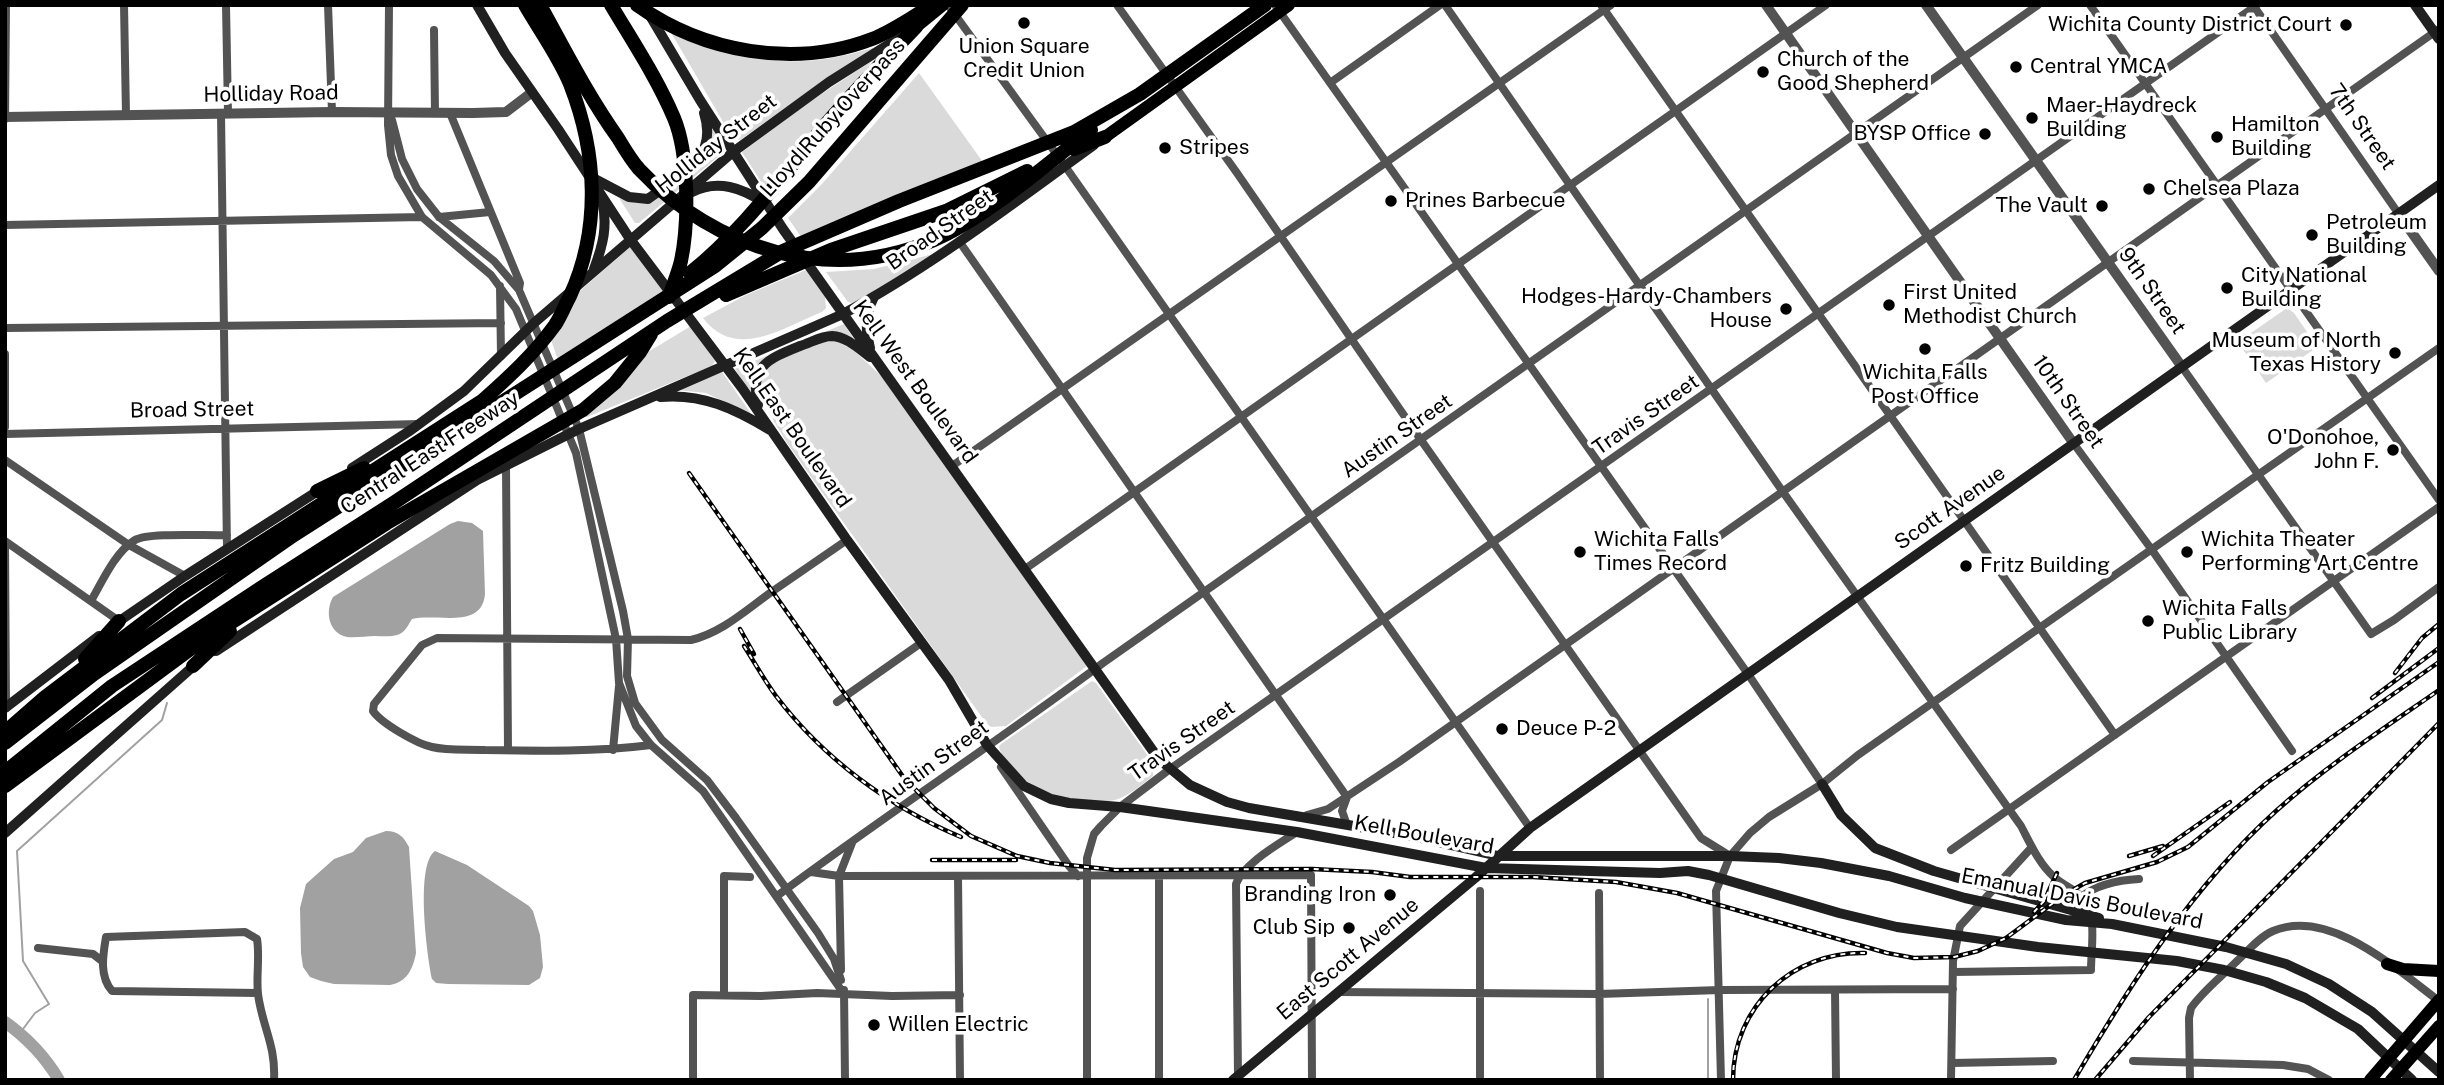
<!DOCTYPE html>
<style>
body{margin:0}
#map{position:relative;width:2444px;height:1085px;overflow:hidden;background:#fff;font-family:"Public Sans",sans-serif}
canvas{display:block}
.frame{position:absolute;inset:0;border:7px solid #000;pointer-events:none}
</style>
<div id="map">
<canvas width="2444" height="1085"></canvas>
<div class="frame"></div>
</div>
<script>
const c = document.querySelector('canvas').getContext('2d');
c.lineJoin = 'round';
function fillPath(path, color) { c.fillStyle = color; c.fill(path, 'evenodd'); }
function strokePath(path, color, width, dash) { c.strokeStyle = color; c.lineWidth = width; c.lineCap = dash ? 'butt' : 'round'; c.setLineDash(dash || []); c.stroke(path); }
function label(font, color, halo, rows, align = 'center') {
  c.font = font + ' "Public Sans",sans-serif'; c.lineWidth = 7; c.setLineDash([]); c.textBaseline = 'middle'; c.strokeStyle = halo; c.fillStyle = color; for (const [text, x, y, turn = 0] of rows) {
    c.save(); c.translate(x, y); c.rotate((+turn || 0) * Math.PI / 180); c.textAlign = isNaN(turn) ? turn : align; if (halo) c.strokeText(text, 0, 0); c.fillText(text, 0, 0); c.restore();
  }
}
const green = new Path2D(`
 M669,29C700,39 737,54 769,59C806,66 847,56 883,45L830,76L740,140L733,139Z
 M872,61L785,171L765,188L742,152L809,102Z
 M919,73L985,165L802,238L788,218L821,185Z
 M713,126L725,151L639,223H635L619,198L636,203L649,202L702,161L710,148Z
 M630,247L664,290L558,360L551,340L580,291Z
 M933,254L898,279L852,303L848,302L826,272L874,269Z
 M806,270L825,297L826,308L822,312C782,328 736,361 703,318L746,295Z
 M2287,308L2294,313L2316,345L2313,350L2266,383L2238,342Z
 M844,324L854,339L845,335L772,354L752,396L735,369Z
 M691,326L715,361L712,366L587,417H583L648,352Z
 M835,340L850,347L891,385L1087,666L1006,726L991,727L986,723L787,443C776,422 744,382 772,363C778,359 787,357 793,354C807,348 820,341 835,340Z
 M722,372L750,412V414L706,393L677,390Z
 M1092,681L1096,683L1153,763V776C1141,785 1129,796 1115,800C1078,808 1010,788 999,747L1001,744Z`);
const water = new Path2D(`
 M458,521L472,523L483,531L485,594C482,630 436,613 412,619C408,625 405,633 397,635C391,637 382,636 375,636C366,636 356,638 347,637C328,633 325,611 333,597L450,524Z
 M386,831C398,831 403,836 409,847L416,953C413,969 407,982 390,985L334,984L321,981L310,977L303,967L301,953L300,908L306,884L334,859L353,852L366,838Z
 M435,851L467,865L529,906L533,911L540,935L543,967L540,978L529,985L448,984L436,983L432,979C427,955 415,865 435,851Z`);
const stream = new Path2D(`
 M20,1033L35,1013L49,1004L23,961L17,851L162,720L167,703
 M1708,1080V999`);
const river = new Path2D(`
 M5,1022C26,1037 46,1058 59,1080`);
const minor = new Path2D(`
 M124,5L126,115
 M226,5L228,113
 M328,5L332,112
 M389,5L388,125L391,155L398,176L422,217L491,275L516,309L576,453L616,639L619,683L636,726L651,745L703,791L844,994
 M948,5L1065,166L1530,828
 M1117,5L1237,173L1421,440L1701,838L1730,856
 M1275,5L1748,674L1822,784
 M1445,5L1783,492L2021,826C2030,843 2039,864 2054,877C2065,887 2079,890 2087,905C2096,922 2091,951 2091,970L1953,972
 M1601,5L2115,735
 M2090,5L2439,500
 M2253,5L2398,213
 M434,30L435,113
 M1330,83L1440,5
 M450,113L520,283L519,289
 M221,114L227,549
 M5,119L6,5
 M392,120L402,159L417,189L439,217L494,261L519,290L579,429L623,611L628,639L627,676L635,703L662,740L707,780L736,818L818,933L834,959L841,980
 M439,217L490,212
 M5,225L422,217
 M959,241L1347,797L1342,811L1347,825
 M500,286L501,356
 M5,328L501,323
 M5,354V427
 M2182,367L2371,634L2394,620L2439,587
 M5,434L419,424
 M2074,444L2152,550L2292,751
 M5,460L129,545L185,576
 M506,465L508,750
 M952,466L1611,5
 M5,541L119,621
 M5,542L6,708
 M1025,569L1826,5
 M91,601C102,582 115,552 135,540C149,532 208,536 227,535
 M837,702L921,643
 M651,745C596,752 540,751 485,750C468,749 448,751 432,747C417,744 381,723 373,711L374,704L422,645L437,638L691,640C721,633 745,611 770,593C796,575 821,558 847,540
 M613,750L619,686
 M1001,767L1069,866L1078,876
 M1307,815L1328,809L1399,762L2439,29
 M1951,850L2439,507
 M811,872L839,876L1311,875L1312,1080
 M958,876L960,1080
 M1159,876V1080
 M1480,891V1080
 M1599,893L1600,1080
 M777,896C884,816 996,743 1103,663L2038,5
 M2081,897C2098,884 2118,880 2139,879
 M38,948L93,954L102,961
 M841,970L839,876L852,843
 M844,990L845,1080
 M1835,990L1836,1080
 M1338,992L1599,994L1720,990L1953,989
 M258,993L112,991C99,976 103,955 106,937L245,932L257,939C260,957 256,976 258,994C262,1026 276,1045 274,1080
 M724,995V876L750,877
 M2133,1061L2283,1065L2308,1069L2329,1080
 M1952,1063L2053,1061
 M1238,1076L1236,884C1243,864 1279,844 1297,832
 M693,1080V995L761,996L817,993L892,996L960,995
 M1087,1080V858L1094,834L1101,826L1120,807L1170,769L2257,5
 M1721,1080L1716,891L1730,856L1750,833L1769,817L1822,784L1858,755L2439,348
 M1951,1080L1953,961L1960,926L2032,847
 M2190,1080L2189,1018L2191,1008C2203,991 2221,977 2236,962C2248,951 2259,937 2273,931C2329,907 2396,969 2439,1001`);
const tertiary = new Path2D(`
 M1766,5L2074,444
 M1926,5L2182,367
 M5,117L332,112L473,113L506,112L531,93
 M2398,213L2439,271`);
const secondary = new Path2D(`
 M477,5L505,53L558,129L630,239L742,388L847,540L949,680L987,745L1024,786L1051,799L1069,803L1120,807L1297,832L1486,868L1660,873L1688,871L1709,875L1839,913L1897,927L2038,947L2177,961L2224,970L2266,982L2305,998L2358,1029L2412,1080
 M2415,5L2439,39
 M649,14L700,100L783,229L1153,751L1166,765L1190,785L1227,802L1249,808L1412,836L1498,856H1730L1779,858L1821,863L1889,876L1965,898L2066,920L2112,924L2226,947L2286,964L2329,984L2372,1012L2439,1072
 M591,177L629,197L648,199C680,175 719,159 704,113
 M692,192C718,179 742,188 765,203
 M594,269C603,245 608,226 602,200
 M870,348C865,330 865,314 874,297
 M660,397C702,393 735,409 770,430
 M758,405C749,366 768,359 800,346C810,343 821,336 832,336C847,337 858,348 870,357
 M352,468L411,430L464,391L534,323L733,152L829,82L902,36
 M115,624L185,576L321,489
 M216,651L477,480L579,429L843,314C932,266 1012,204 1094,145
 M5,708L99,636
 M1822,784L1841,815L1875,848L1934,871L2099,918
 M5,833L197,663
 M1233,1080L1475,878L1530,828L2439,185`);
const primary = new Path2D(`
 M916,27L943,5
 M1105,137L1289,5
 M2387,964L2403,969L2439,971
 M2370,1080L2439,1000
 M2391,1080L2439,1026`);
const motorway = new Path2D(`
 M540,5C565,50 588,96 618,138C624,148 631,160 639,169C715,250 829,285 934,240C986,218 1045,165 1091,130
 M611,5C633,42 657,78 674,118C689,154 689,223 681,261C678,273 673,285 669,297
 M637,5C703,52 794,69 872,39C893,31 913,16 933,5
 M1074,149L1105,137
 M690,273C741,232 779,180 821,130C851,94 884,61 916,27
 M726,295L831,250L946,211L1027,171
 M317,491L364,468
 M85,659L119,621
 M193,666L230,631
 M5,732L45,697L181,594L482,401C509,377 534,354 555,325C561,316 565,305 570,296C601,228 597,153 570,84C559,57 540,31 525,5
 M5,743L94,674L294,535L715,266L762,228L809,182L962,5
 M5,772L112,686L262,587L395,502L667,321L783,251L899,201L1074,132L1140,94L1265,5
 M5,786L193,647L387,523L583,410L615,383L640,352L651,334`);
const rail = new Path2D(`
 M689,473L904,778L934,808L971,836L1017,856L1050,863L1115,870L1312,869L1372,872L1410,877H1533L1616,882L1677,893L1887,953L1914,958L1954,957L1978,951L2006,938L2064,895L2085,883L2157,862L2188,847L2268,782L2439,662
 M740,629L754,654
 M744,646C755,663 764,680 776,696C823,758 889,807 961,837
 M2395,673L2422,638L2439,624
 M2372,698L2439,648
 M2129,856L2163,846
 M2153,856L2230,802
 M932,860H1016
 M2034,912L2044,901L2057,873
 M1733,1080C1733,1006 1793,951 1865,953
 M2074,1080C2131,983 2192,887 2276,811C2326,766 2383,729 2439,690
 M2095,1080L2149,1017L2439,723`);
const markers = [
 [1024,23,7,"#000"],
 [2346,25,7,"#000"],
 [2016,67,7,"#000"],
 [1763,72,7,"#000"],
 [2032,118,7,"#000"],
 [1985,134,7,"#000"],
 [2217,137,7,"#000"],
 [1165,148,7,"#000"],
 [2149,189,7,"#000"],
 [1391,201,7,"#000"],
 [2102,206,7,"#000"],
 [2312,235,7,"#000"],
 [2227,288,7,"#000"],
 [1889,305,7,"#000"],
 [1786,309,7,"#000"],
 [1925,349,7,"#000"],
 [2395,353,7,"#000"],
 [2393,450,7,"#000"],
 [1580,552,7,"#000"],
 [2187,552,7,"#000"],
 [1966,566,7,"#000"],
 [2148,621,7,"#000"],
 [1502,729,7,"#000"],
 [1390,895,7,"#000"],
 [1349,928,7,"#000"],
 [874,1025,7,"#000"]
];
const poiNames = [
 ["Wichita County District Court",2332,25,"right"],
 ["Union Square",1024,47,"center"],
 ["Credit Union",1024,71,"center"],
 ["Church of the",1777,60],
 ["Good Shepherd",1777,84],
 ["Central YMCA",2030,67],
 ["Maer-Haydreck",2046,106],
 ["Building",2046,130],
 ["Hamilton",2231,125],
 ["Building",2231,149],
 ["BYSP Office",1971,134,"right"],
 ["Stripes",1179,148],
 ["Chelsea Plaza",2163,189],
 ["Prines Barbecue",1405,201],
 ["The Vault",2088,206,"right"],
 ["Petroleum",2326,223],
 ["Building",2326,247],
 ["City National",2241,276],
 ["Building",2241,300],
 ["First United",1903,293],
 ["Methodist Church",1903,317],
 ["Hodges-Hardy-Chambers",1772,297,"right"],
 ["House",1772,321,"right"],
 ["Museum of North",2381,341,"right"],
 ["Texas History",2381,365,"right"],
 ["Wichita Falls",1925,373,"center"],
 ["Post Office",1925,397,"center"],
 ["O'Donohoe,",2379,438,"right"],
 ["John F.",2379,462,"right"],
 ["Wichita Falls",1594,540],
 ["Times Record",1594,564],
 ["Wichita Theater",2201,540],
 ["Performing Art Centre",2201,564],
 ["Fritz Building",1980,566],
 ["Wichita Falls",2162,609],
 ["Public Library",2162,633],
 ["Deuce P-2",1516,729],
 ["Branding Iron",1376,895,"right"],
 ["Club Sip",1335,928,"right"],
 ["Willen Electric",888,1025]
];
const streetNames = [
 ["Holliday Road",271,94,-1],
 ["Lloyd Ruby Overpass",833,118,-48],
 ["7th Street",2362,127,55],
 ["Holliday Street",716,144,-38],
 ["Broad Street",940,230,-35],
 ["9th Street",2152,291,55],
 ["Kell West Boulevard",915,382,54],
 ["10th Street",2068,402,55],
 ["Broad Street",192,410,-1],
 ["Travis Street",1646,415,-35],
 ["Kell East Boulevard",792,428,55],
 ["Austin Street",1397,436,-35],
 ["Central East Freeway",430,453,-33],
 ["Scott Avenue",1950,508,-35],
 ["Travis Street",1182,741,-35],
 ["Austin Street",934,763,-36],
 ["Kell Boulevard",1424,835,10],
 ["Emanual Davis Boulevard",2082,899,11],
 ["East Scott Avenue",1348,959,-40]
];
fillPath(green, '#dadada');
fillPath(water, '#a1a1a1');
strokePath(stream, '#a1a1a1', 2);
strokePath(river, '#a1a1a1', 12);
strokePath(minor, '#535353', 8);
strokePath(tertiary, '#535353', 10);
strokePath(secondary, '#202020', 10);
strokePath(primary, '#000', 12);
strokePath(motorway, '#000', 14);
strokePath(rail, '#000', 4.5);
strokePath(rail, '#fff', 2, [5]);
for (const [x, y, r, color] of markers) { const dot = new Path2D(); dot.arc(x, y, r, 0, 2 * Math.PI); c.fillStyle = color; c.fill(dot); strokePath(dot, '#fff', 2.5); }
label('21px', '#000', '#fff', poiNames, 'left');
label('21px', '#000', '#fff', streetNames);
</script>
